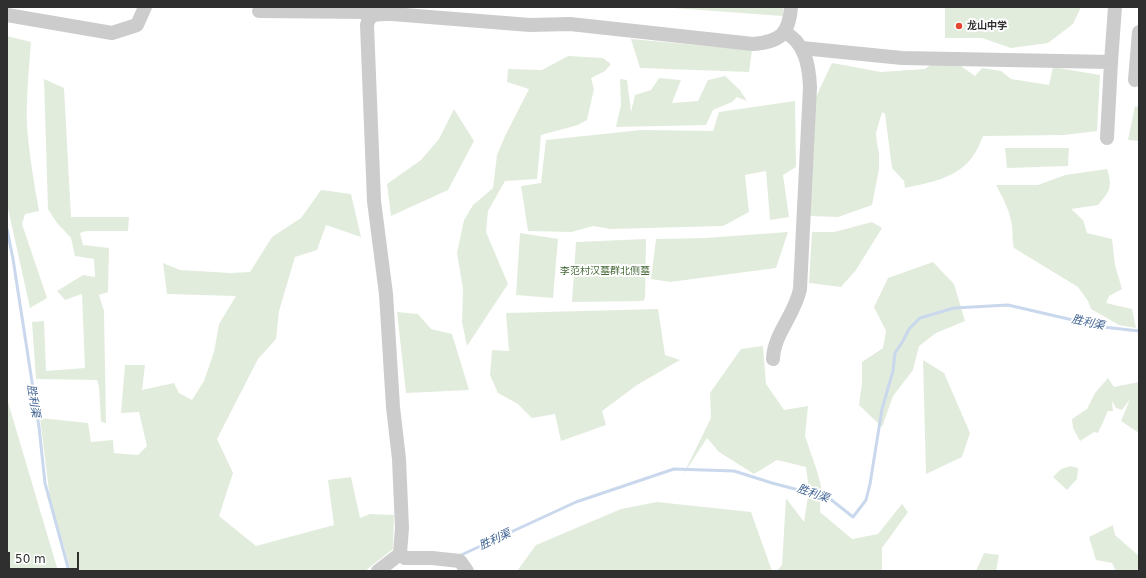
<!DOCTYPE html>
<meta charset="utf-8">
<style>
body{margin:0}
#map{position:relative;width:1146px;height:578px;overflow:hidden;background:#fff;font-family:"DejaVu Sans",sans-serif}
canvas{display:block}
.frame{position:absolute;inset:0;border:8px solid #2f2f2f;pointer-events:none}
.scale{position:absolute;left:8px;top:552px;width:71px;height:18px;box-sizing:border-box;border:2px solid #2f2f2f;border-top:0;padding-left:5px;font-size:12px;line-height:14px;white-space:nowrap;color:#2f2f2f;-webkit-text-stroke:3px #fff;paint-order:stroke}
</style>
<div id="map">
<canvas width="1146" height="578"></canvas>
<div class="frame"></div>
<div class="scale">50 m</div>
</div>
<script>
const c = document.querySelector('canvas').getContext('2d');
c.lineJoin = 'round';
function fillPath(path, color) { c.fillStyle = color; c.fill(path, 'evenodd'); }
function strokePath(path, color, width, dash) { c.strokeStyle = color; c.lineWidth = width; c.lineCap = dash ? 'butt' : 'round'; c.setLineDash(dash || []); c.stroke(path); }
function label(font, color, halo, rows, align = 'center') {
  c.font = font + ' "DejaVu Sans","Noto Sans SC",sans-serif'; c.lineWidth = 4; c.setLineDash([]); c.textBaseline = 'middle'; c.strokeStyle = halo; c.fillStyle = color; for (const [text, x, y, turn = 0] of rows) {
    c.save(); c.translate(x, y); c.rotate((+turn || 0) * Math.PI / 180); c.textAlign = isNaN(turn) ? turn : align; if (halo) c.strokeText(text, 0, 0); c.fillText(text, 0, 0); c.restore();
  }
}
const green = new Path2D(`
 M673,7H783V16L673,8Z
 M945,7H1081L1073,24L1048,43L1011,48L982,38H945Z
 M7,36L31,42C29,69 26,98 27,125C29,154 34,182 39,211L25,214L22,224L47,298L30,308L7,204Z
 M631,39L752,50L749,72L640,68Z
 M568,56L603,58L611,64L605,71L591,78L594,89L587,120L578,125L541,135L537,179L505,181L488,211L486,232L508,284L467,346L462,322L463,289L457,253L464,220L473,205L493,188L497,155L505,136L529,89L507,82L508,69L542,70Z
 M832,63L881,72L925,69L933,63L958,64L975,76L982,68L1001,71L1011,79L1049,85L1053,67L1100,75L1097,131L1064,135L983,136C980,143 977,151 973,156C958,178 929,183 905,188L904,181L892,168L885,114L882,112L876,133L877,143L879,154V169L872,205L838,217L810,216L814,101Z
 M725,76L740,90L747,101L737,97L732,102L713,110L706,125L616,127L621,105L620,79L627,80L631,112L635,95L651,90L659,78L681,80L672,103L698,101L708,80Z
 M44,79L64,88L71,217H129L128,231H86L80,233L83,245L109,248L108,292L99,295L104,311L106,423L101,422L99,387L97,380L36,379L32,322L44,321L46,371L85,368L82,294L65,300L57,291L83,275L95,277L94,259L75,256L71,238L57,223L48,209Z
 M795,101L796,167L783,175L789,217L770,220L766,171L745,175L749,212L723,226L611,229L593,226L571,232L528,231L521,186L541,183L546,140L641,130L713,131L719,112Z
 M1135,106L1139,107V141L1128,140Z
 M454,109L474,141L448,190L391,216L387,184L421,160L439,139Z
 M1005,148H1069L1068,166L1007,168Z
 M1107,169C1113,187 1110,191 1098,205L1071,209L1083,220L1087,233L1112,239L1115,265L1122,289L1109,296L1106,303L1132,309L1136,328L1119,325L1091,309L1088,301L1078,287L1014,248C1012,241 1013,234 1012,226C1010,211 1003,198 996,185H1038L1065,175Z
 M321,190L351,194L361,237L326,225L317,250L295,257L279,311L276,339L258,359L217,439L233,473L219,516L256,546L334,525L328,480L351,477L360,518L370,514L394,515L393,549L365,571H71L50,499L40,418L88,423L91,442L113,440L114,453L138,455L147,446L139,412L121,413L125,365H145L142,390L174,383L179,393L192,400L204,381L214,352L219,324L236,296L167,294L163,263L180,270L230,273L250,272L272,237L301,218Z
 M872,222L882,228L856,270L841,287L809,283L812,232H834Z
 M788,232L776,268L670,282L651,279L656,239L705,238Z
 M520,233L558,239L553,298L516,295Z
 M646,239L645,298L643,301L572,302L576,242Z
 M933,262L954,284L965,321L936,333L919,346L913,370L893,396L882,427L859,405L862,383V362L883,348L886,331L874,307L888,278Z
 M658,309L665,355L680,360L637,385L602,411L606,425L561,441L555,414L532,418L518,404L498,393L490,375L492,350L509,351L506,313Z
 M397,312L418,314L431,329L452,334L469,390L406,393Z
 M763,346L766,384L784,410L808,406L805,436L817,471L821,486L820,512L852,539L878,534L902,504L908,512L882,548V571H777L782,565L786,498L804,522L809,490L806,467L777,460L754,474L719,452L707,438L683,475L711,418L710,393L741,349Z
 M923,360L944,373L970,433L962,457L926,474Z
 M1108,378L1114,387L1139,382V433L1121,421L1130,399L1122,410L1116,408L1112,401L1113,411H1108L1098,433L1094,432L1080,441L1073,428L1072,419L1087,409L1095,393Z
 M7,400L8,402L58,571H7Z
 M1071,466L1078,468L1077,479L1067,490L1053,477L1061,469Z
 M657,502L751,512L772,571H517L536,545L621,509Z
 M1113,525L1115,535L1139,556V571H1116L1112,563L1096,560L1089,537Z
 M984,553L999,555L996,571H976Z`);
const stream = new Path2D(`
 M7,229L13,259L39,427L45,483L69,571
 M459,556L576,502L674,469L734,471L772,483L829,498L853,517L866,500L870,484L882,409L893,371L895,353L903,341L909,329L920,318L954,308L1008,305L1103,327L1139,331`);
const minor = new Path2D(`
 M362,7L363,12L386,14C376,14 369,14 367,25L374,201L386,294L393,407L399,459L402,528L400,554L405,558H432L460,561L467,571
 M259,11L367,12L530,25L570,24L753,44C780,42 789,34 791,7
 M7,15L112,33L137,25L145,7
 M802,48L902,58L1111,62
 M1135,80L1139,32
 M1107,138L1111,62L1115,7
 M773,359C774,333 795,315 800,289L810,87C809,65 805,42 784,32
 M378,571L400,554`);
const markers = [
 [959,26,4,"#e54632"]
];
const poiNames = [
 ["龙山中学",967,26]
];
const parkNames = [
 ["李范村汉墓群北侧墓",605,271]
];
const waterNames = [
 ["胜利渠",1088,323,12],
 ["胜利渠",33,401,81],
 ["胜利渠",813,494,19],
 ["胜利渠",495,540,-25]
];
fillPath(green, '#e2ecdd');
strokePath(stream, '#c9d8ec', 3);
strokePath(minor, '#ccc', 14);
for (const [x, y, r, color] of markers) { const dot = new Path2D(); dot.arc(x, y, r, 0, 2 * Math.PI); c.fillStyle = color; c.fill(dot); strokePath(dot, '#fff', 1.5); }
label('bold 10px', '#2f2f2f', '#fff', poiNames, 'left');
label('10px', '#496b3c', '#fff', parkNames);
label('italic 11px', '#3d6191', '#fff', waterNames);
</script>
